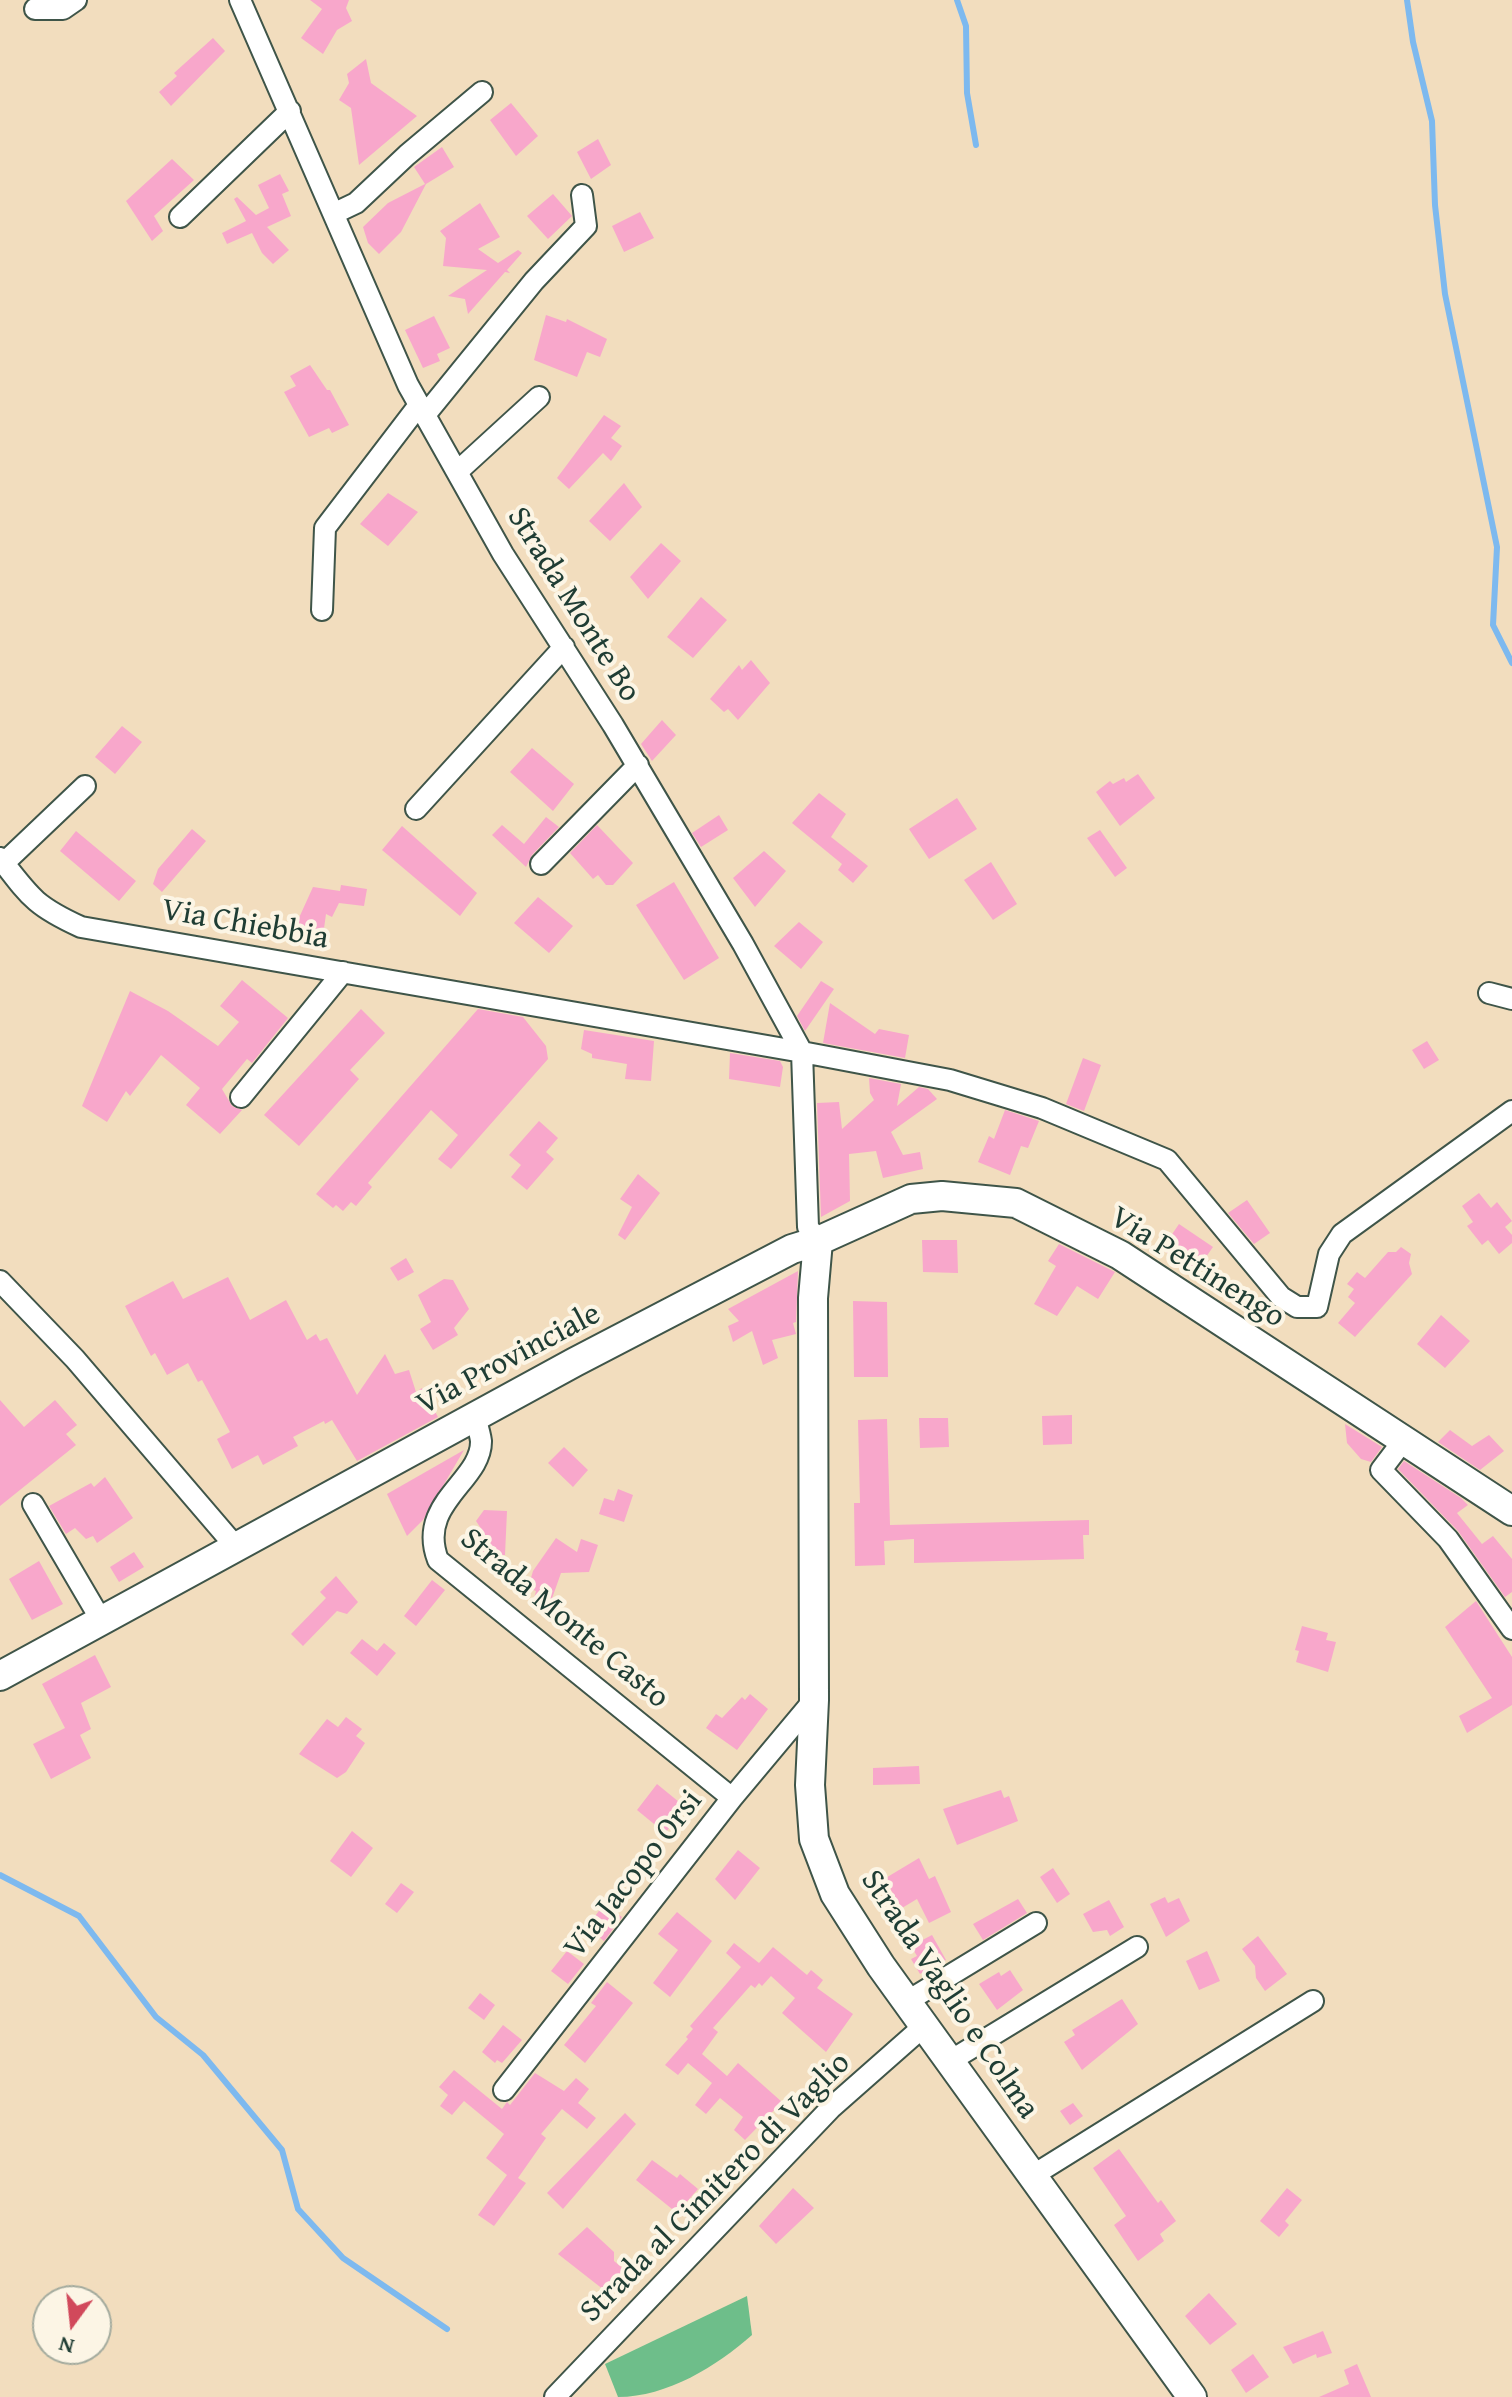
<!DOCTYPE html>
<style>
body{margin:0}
#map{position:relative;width:1512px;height:2397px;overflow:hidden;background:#f2ddbe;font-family:"Gentium Book Plus",serif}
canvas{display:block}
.north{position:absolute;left:32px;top:2285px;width:80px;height:80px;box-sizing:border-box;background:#fcf5e5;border:2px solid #a4ab9e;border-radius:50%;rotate:195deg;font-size:22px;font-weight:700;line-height:32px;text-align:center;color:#1f3d34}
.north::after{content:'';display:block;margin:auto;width:28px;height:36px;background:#d1495b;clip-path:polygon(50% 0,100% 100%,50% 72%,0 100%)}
</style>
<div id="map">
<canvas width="1512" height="2397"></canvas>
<div class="north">N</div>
</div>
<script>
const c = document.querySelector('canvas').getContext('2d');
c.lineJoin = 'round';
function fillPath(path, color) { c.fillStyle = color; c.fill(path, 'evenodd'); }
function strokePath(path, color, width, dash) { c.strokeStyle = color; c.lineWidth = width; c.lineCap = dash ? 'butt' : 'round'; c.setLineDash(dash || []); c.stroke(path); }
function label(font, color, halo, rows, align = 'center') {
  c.font = font + ' "Gentium Book Plus",serif'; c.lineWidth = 8; c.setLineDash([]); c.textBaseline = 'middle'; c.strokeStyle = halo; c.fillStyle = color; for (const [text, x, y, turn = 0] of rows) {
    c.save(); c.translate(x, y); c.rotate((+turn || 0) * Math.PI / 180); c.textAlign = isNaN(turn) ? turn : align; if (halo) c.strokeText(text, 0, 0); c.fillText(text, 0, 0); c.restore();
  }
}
const forest = new Path2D(`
 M747,2296L752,2335C717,2366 667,2397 618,2397L605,2364Z`);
const stream = new Path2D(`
 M957,0L966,26L967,93L976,145
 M1407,0L1413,42L1432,121L1435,205L1445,294L1497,547L1493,625L1512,663
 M0,1875L79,1916L156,2017L203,2055L282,2150L298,2209L343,2258L447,2329`);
const building = new Path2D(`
 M310,0H349L346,8L352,21L337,30L323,54L301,38L322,9Z
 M213,38L225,51L171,106L159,92L177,76L174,73Z
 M366,59L371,83L417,116L359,165L351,108L339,100L349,83L347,74Z
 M511,103L538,136L516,156L490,120Z
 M598,139L611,165L591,179L577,152Z
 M442,147L454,167L426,184L401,232L379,254L368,243L363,227L388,203L425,184L414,167Z
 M172,159L194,180L154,216L163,231L152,241L126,201Z
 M280,174L289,191L282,194L291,216L267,227L289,250L273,264L262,253L252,233L227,244L222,233L246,221L234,199L237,197L256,215L269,208L258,185Z
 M553,194L572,216L548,239L527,216Z
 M480,203L500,237L478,249L498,263L518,250L522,253L507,270L510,273L505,272L468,314L465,299L448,296L487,270L443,266L446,238L440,231Z
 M640,212L654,238L624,252L612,226Z
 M546,315L566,322L567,319L607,339L600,357L587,352L577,377L534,360Z
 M434,316L450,348L437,354L440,361L423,368L405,330Z
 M310,365L327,390H330L349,425L332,433L329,428L309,437L284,392L296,386L290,376Z
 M604,415L621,426L611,438L622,446L611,461L603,453L569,489L557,478Z
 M624,483L642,507L610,541L589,521Z
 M388,493L418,512L388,546L360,524Z
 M661,543L681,561L648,599L630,577Z
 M701,597L727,620L693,658L667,637Z
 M751,660L770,683L738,720L728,709L724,712L710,699L739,665L742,670Z
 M662,720L676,735L652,761L641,744Z
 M122,726L142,742L115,774L95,757Z
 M532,748L574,784L553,811L510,772Z
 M1138,774L1155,798L1120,826L1096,792L1110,781L1113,784L1124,778L1126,782Z
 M819,793L846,814L831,837L868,866L853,883L838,870L842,864L792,823Z
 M957,798L977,829L929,859L909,829Z
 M719,815L728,830L701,847L692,833Z
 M546,817L559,827L532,855L526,867L492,835L502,825L524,844Z
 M597,825L633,863L613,885H606L598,875L593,879L570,853Z
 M402,826L477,893L460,916L382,850Z
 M192,829L206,841L162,892L153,884L158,869Z
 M1100,830L1127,868L1115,877L1087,838Z
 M76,831L136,881L119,901L60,851Z
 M764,851L786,871L755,907L733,878Z
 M991,862L1017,904L993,920L964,880Z
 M674,882L719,958L684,980L636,905Z
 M341,885L367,889L364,906L339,903L332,917L326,914L322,943L306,941L307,931L299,930L298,920L313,887L340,891Z
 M538,897L573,926L549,953L514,923Z
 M799,922L823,942L801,969L774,946Z
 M242,980L288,1018L252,1063L247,1059L222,1089L232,1106L242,1110L220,1134L186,1105L200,1088L161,1055L130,1096L126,1091L107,1122L82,1106L130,991L168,1011L218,1046L239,1022L220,1006Z
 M821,981L834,989L805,1031L797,1016Z
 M830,1003L875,1034L879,1029L909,1035L905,1058L823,1043Z
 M361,1009L385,1033L350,1070L359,1079L299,1146L264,1115Z
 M478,1009L523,1017L546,1046L548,1059L451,1169L438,1159L458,1135L431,1110L368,1183L372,1187L356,1206L351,1202L343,1211L336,1205L333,1208L316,1194Z
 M584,1030L654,1041L651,1081L625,1079L627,1064L592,1058V1054L581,1049Z
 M1427,1041L1439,1060L1424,1069L1412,1050Z
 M730,1053L780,1061L783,1067L780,1087L729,1079Z
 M1083,1058L1101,1065L1084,1111L1066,1104Z
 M869,1078L901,1084L897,1106L919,1087L928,1089L937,1099L891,1132L903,1155L920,1152L923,1169L883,1178L876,1151L849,1154L850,1201L821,1217L817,1103L839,1102L842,1129L874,1100L870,1093Z
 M1005,1110L1039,1121L1028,1148L1021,1146L1010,1175L978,1162L989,1136L994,1139Z
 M539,1121L558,1138L546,1152L554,1159L527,1190L511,1177L521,1165L509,1155Z
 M638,1174L660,1193L625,1240L618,1235L632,1207L620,1199Z
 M1479,1193L1491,1208L1497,1202L1512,1221L1505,1227L1512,1235V1243L1499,1254L1488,1240L1482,1245L1467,1226L1473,1222L1462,1206Z
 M1247,1200L1270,1233L1254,1244L1228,1213Z
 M1179,1224L1213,1247L1194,1274L1162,1249Z
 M922,1240H957L958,1273L923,1272Z
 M1059,1244L1115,1272L1098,1299L1077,1286L1057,1316L1034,1304L1056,1266L1048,1261Z
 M1401,1247L1411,1254L1409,1263L1412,1274L1355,1337L1338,1323L1355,1303L1348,1297L1354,1289L1347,1284L1357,1272L1365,1278L1388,1252H1396Z
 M406,1258L414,1272L398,1281L390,1268Z
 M798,1271L796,1322L793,1323L796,1334L772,1340L778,1358L763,1365L752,1331L733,1342L728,1326L739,1321L728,1309Z
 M228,1277L250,1320L286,1300L307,1340L316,1334L320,1341L327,1338L357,1395L385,1354L395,1374L409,1370L416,1392L422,1388L438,1417L357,1461L332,1420L325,1424L324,1421L293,1437L298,1446L263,1465L258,1455L232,1469L217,1439L230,1432L202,1380L198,1382L188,1363L167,1375L155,1353L151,1356L125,1306L173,1281L183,1299Z
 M444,1279L453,1280L469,1309L454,1328L458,1335L433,1350L420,1329L431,1322L418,1295Z
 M853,1301L887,1302L888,1377H854Z
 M1441,1315L1470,1341L1445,1368L1417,1344Z
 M0,1400L24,1427L55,1400L77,1425L66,1434L76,1445L0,1506Z
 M1072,1415V1444L1043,1445L1042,1416Z
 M919,1418H948L949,1447L920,1448Z
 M887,1419L890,1525L1089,1520V1535H1083L1084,1559L914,1563V1539L884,1541L885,1565L855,1566L854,1503H860L858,1420Z
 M1345,1424L1382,1447L1371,1462L1361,1459L1347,1443Z
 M1450,1430L1472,1446L1489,1435L1504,1451L1480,1470L1438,1442Z
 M564,1447L588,1470L573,1487L548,1463Z
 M464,1450L423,1520L407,1536L387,1494Z
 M1404,1461L1461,1498L1468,1505L1457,1513L1482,1544L1493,1536L1512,1559V1592L1505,1597L1458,1531L1398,1469Z
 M105,1477L133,1518L97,1543L93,1536L86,1539L75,1528L66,1534L49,1506L91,1483L94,1487Z
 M618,1489L633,1495L624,1522L599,1514L604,1498L614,1501Z
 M484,1510L507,1511L505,1555H486L476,1542L482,1530L476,1521Z
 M556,1538L577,1552L581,1539L598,1545L589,1572L561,1573L549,1607L533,1602L536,1591L528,1588L533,1571Z
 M134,1552L144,1567L119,1582L110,1567Z
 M39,1561L63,1604L32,1620L9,1579Z
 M336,1576L358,1602L347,1614L337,1611L303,1646L291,1634L326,1598L320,1592Z
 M432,1580L445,1590L416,1626L404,1616Z
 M1476,1601L1512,1657V1705L1467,1733L1459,1716L1492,1698L1445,1627Z
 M1302,1626L1328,1633L1326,1640L1336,1642L1328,1672L1296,1662L1299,1651L1295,1650Z
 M362,1639L377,1651L384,1643L396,1653L377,1676L350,1653Z
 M95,1655L111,1687L81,1703L91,1729L80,1735L91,1758L51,1779L33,1744L65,1728L42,1684Z
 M750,1694L768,1709L737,1750L706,1728L716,1714L722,1718L742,1697L745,1700Z
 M346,1717L362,1729L356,1736L365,1743L346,1772L337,1778L299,1754L327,1719L338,1727Z
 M919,1766L920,1784L873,1785V1768Z
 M657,1784L679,1802L670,1813L677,1819L665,1833L637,1810Z
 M1001,1790L1004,1798L1009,1796L1018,1821L957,1845L943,1809Z
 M352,1831L373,1848L351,1877L330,1861Z
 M738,1850L760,1868L735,1900L715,1879Z
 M919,1858L929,1879L935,1876L951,1912L929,1923L917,1899L902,1908L884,1879Z
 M1053,1868L1070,1894L1057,1903L1040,1877Z
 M401,1883L414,1892L397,1913L385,1904Z
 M1165,1897L1168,1903L1179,1898L1190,1921L1166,1937L1150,1904Z
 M1018,1899L1027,1913L983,1940L973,1924Z
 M1109,1900L1124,1927L1110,1936L1107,1930L1093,1932L1083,1914Z
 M604,1904L622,1917L604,1941L587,1927Z
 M677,1912L712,1941L670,1997L653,1983L678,1950L658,1934Z
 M932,1935L946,1960L920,1974L911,1959L917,1956L911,1946Z
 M1258,1936L1287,1974L1265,1991L1256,1978L1255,1966L1242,1949Z
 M734,1943L759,1963L773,1947L807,1975L811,1970L823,1980L817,1988L853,2014L826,2052L782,2013L795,1998L771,1976L762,1986L759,1983L755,1988L751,1985L713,2028L718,2032L702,2054L727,2076L738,2063L782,2102L745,2140L734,2130L743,2117L720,2098L706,2114L695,2105L712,2083L688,2063L678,2075L665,2065L688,2039L686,2037L693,2029L690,2026L741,1967L726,1953Z
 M567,1951L584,1964L568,1984L551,1971Z
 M1207,1951L1220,1981L1199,1990L1186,1961Z
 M1010,1970L1023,1990L997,2010L979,1984L999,1972L1001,1976Z
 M607,1982L633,2003L585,2063L564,2045L596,2006L591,2003Z
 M480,1993L495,2005L484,2020L468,2008Z
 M1122,1999L1138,2024L1082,2070L1064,2042L1075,2035L1072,2030Z
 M503,2025L522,2040L502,2063L497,2060L495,2063L482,2052Z
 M454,2070L502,2109L507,2102L510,2105L535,2073L564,2091L576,2078L589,2089L578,2103L596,2118L587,2129L562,2109L541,2134L546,2138L518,2178L526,2183L494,2226L478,2215L507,2175L486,2158L504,2134L464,2101L452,2115L440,2106L448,2095L439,2087Z
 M1073,2103L1083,2116L1070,2125L1060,2111Z
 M625,2113L636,2124L563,2209L547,2193Z
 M1119,2149L1158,2203L1161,2200L1176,2221L1160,2234L1164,2241L1138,2261L1114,2225L1126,2216L1093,2168Z
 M652,2160L677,2178L680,2174L698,2189L677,2213L636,2180Z
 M793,2188L814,2208L776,2244L759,2226Z
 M1287,2188L1302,2200L1285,2221L1289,2225L1279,2237L1260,2221Z
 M587,2227L614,2252V2261L626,2271L604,2290L558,2254Z
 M1209,2293L1237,2324L1210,2345L1185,2316Z
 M1323,2331L1332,2353L1317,2358L1316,2354L1293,2364L1283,2347Z
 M1253,2354L1269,2377L1246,2393L1231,2370Z
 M1357,2364L1371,2397H1319L1349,2384L1344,2370Z`);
const street = new Path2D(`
 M240,0L408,385L503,554L613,725L743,944L802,1052L808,1227L818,1241
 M35,9H63L76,0
 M335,213L356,203L407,155L482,92
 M180,217L290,111
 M425,415L534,281L586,226L582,195
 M457,472L539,397
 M322,610L325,528L419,405
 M416,809L564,647
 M0,858C30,897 35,906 81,927L802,1052L950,1080L1042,1108L1167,1160L1281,1297L1297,1307H1317L1329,1254L1342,1234L1512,1111
 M4,863L85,786
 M541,864L638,765
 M1489,993L1512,999
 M241,1097L343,972
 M0,1281L75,1359L236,1547
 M475,1417C477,1424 480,1433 481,1441C482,1481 416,1503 438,1560L732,1798
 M1403,1441L1381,1470L1448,1539L1512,1629
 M33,1504L101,1620
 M906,2002L1036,1923
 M950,2061L1137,1947
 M504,2090L732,1798L814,1700
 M1032,2176L1313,2001
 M555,2397L831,2108L924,2026`);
const secondary = new Path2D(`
 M818,1241L813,1298L814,1700L810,1785L814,1839L835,1894L881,1966L1192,2397
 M0,1676L575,1362L792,1249L818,1241L911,1199L942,1196L1016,1203L1120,1255L1512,1511`);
const streetNames = [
 ["Strada Monte Bo",573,605,58],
 ["Via Chiebbia",245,925,10],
 ["Via Pettinengo",1197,1268,32],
 ["Via Provinciale",509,1360,-28],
 ["Strada Monte Casto",564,1619,40],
 ["Via Jacopo Orsi",634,1875,-52],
 ["Strada Vaglio e Colma",949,1995,56],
 ["Strada al Cimitero di Vaglio",716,2188,-45]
];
fillPath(forest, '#6ebe8a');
strokePath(stream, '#7db9ef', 6);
fillPath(building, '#f8a7cb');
strokePath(street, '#3f5549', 24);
strokePath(secondary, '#3f5549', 32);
strokePath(street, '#fff', 20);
strokePath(secondary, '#fff', 28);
label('32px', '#1f3d34', '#fcf5e5', streetNames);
</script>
